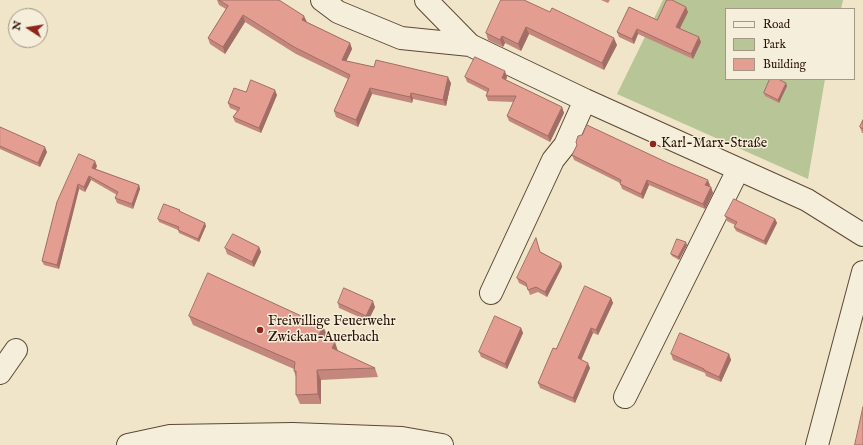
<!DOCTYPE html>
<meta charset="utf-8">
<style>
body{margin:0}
#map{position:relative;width:863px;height:445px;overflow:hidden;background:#f0e5c8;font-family:"IM FELL English",serif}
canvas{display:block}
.legend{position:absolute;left:725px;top:8px;width:130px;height:72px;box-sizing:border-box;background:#f5eedb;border:1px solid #a49786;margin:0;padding:5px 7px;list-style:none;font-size:12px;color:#2a1407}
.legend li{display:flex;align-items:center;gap:8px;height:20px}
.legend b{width:20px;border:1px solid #a49786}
.north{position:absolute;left:8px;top:8px;width:40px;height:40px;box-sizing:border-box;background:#f5eedb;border:1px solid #a49786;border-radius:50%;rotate:282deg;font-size:11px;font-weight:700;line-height:16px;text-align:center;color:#2a1407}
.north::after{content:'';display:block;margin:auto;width:14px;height:18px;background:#8f2418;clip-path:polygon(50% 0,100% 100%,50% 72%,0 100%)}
</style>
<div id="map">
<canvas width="863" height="445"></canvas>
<ul class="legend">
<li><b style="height:5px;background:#f5eedb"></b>Road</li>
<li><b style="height:11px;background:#b8c597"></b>Park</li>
<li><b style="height:11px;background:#e49d91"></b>Building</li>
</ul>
<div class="north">N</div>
</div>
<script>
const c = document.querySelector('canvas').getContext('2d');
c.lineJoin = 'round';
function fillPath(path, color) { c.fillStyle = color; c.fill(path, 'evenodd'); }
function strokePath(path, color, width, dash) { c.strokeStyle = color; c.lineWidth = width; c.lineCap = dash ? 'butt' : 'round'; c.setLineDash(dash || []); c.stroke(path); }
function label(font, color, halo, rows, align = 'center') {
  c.font = font + ' "IM FELL English",serif'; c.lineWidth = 3; c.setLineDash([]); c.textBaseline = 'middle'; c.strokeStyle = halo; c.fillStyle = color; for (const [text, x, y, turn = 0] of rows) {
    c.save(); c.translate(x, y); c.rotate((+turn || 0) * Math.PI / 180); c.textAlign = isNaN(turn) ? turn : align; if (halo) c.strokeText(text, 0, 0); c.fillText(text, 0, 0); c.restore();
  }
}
const green = new Path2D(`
 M663,0H843L841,9H726V79H825L808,179L617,94Z`);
const minor = new Path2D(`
 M322,0L338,12L401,38L470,45L585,100L807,200L863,235
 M426,0L470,45
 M491,293L553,160L565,145L585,100
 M0,373L16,350
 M625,397L738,170
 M128,445L170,436L293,434L402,438L442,445
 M817,445L863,272`);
const wall = new Path2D(`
 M217,0H279L307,22L350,43L352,49L346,61L374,67L451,83L446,106L413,99L412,103L372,94L358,127L336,117L334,111L348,79L296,54L245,22L225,54L210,44L208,38L226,9L219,5Z
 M601,0H610L608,3Z
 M528,2L617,45L604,70L529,34L521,51L505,43L503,47L488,40L486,33Z
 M688,12L680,28L701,42L693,59L638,34L634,44L619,37L617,32Z
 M465,77H507L506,80L562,107L564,113L550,142L509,121L507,116L514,102L488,101L486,96L487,92L467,82Z
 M787,86L779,103L765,96L764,93Z
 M246,92L277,95L261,133L235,122L233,117L237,111L230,108L228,103Z
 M863,120V133H862L860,127Z
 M0,127L47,152L40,167L0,149Z
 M572,155L710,185L709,187H711L713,193L705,209L649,185L643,199L622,189L620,183L574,160Z
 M97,166L96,169L139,185L140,189L133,209L117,203L115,198L117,195L91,180L85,192L79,189L59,269L44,265L42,261L57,202Z
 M180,210V212L206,226L199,242L179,233L178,230L159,222L158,219Z
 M725,216L775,219L777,223L766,245L736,231L734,227L735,225L727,221Z
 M687,245L679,260L672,256L671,254Z
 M259,247L261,252L254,267L227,254L225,248Z
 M541,252L561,263L562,267L547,297L538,292L530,295L527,287L519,283L517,278Z
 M611,298L613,303L598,335L593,333L581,360L590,368L575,403L540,388L538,383L556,349Z
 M338,303L375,307L368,321L339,308Z
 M189,316L327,335L326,337L338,351L375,368L378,377L321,380V404H300L296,395V377L294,371V369L193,325Z
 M521,328L523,333L507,369L481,357L479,352Z
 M671,354H729L731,360L721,382L706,376L705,373L673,360Z`);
const shadedWall = new Path2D(`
 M686,7L688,12L678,32L676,27Z
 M243,15L245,22L225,54L223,47Z
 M304,16L307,22L302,20Z
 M526,27L529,34L521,51L518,44Z
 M637,29L638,34L634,44L632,39Z
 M502,36L505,43L503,47L500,40Z
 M699,37L701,42L693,59L691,54Z
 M614,38L617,45L604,70L602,63Z
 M350,43L352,49L344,66L342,60Z
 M505,71L507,77L504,83L502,78Z
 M448,77L451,83L446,106L443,100Z
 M786,83L787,86L779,103L778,100Z
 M370,88L372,94L358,127L356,120Z
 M275,90L277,95L261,133L259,128Z
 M411,93L413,99L412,103L410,97Z
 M562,107L564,113L550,142L548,136Z
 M45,147L47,152L40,167L38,163Z
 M95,161L97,166L94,172L92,168Z
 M89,176L91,180L85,192L84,187Z
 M647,180L649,185L643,199L641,194Z
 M708,180L710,185L707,190L705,185Z
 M78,184L79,189L59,269L57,265Z
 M139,185L140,189L133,209L132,204Z
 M711,187L713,193L705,209L703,204Z
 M775,219L777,223L766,245L764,241Z
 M205,223L206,226L199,242L198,239Z
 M686,242L687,245L679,260L678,257Z
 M259,247L261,252L254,267L252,262Z
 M561,263L562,267L547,297L545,292Z
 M611,298L613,303L598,335L596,330Z
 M373,301L375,307L368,321L366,316Z
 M323,326L327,335L323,344L319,335Z
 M521,328L523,333L507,369L505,364Z
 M591,328L593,333L580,363L578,358Z
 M335,342L338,351L335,358L332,348Z
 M729,354L731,360L721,382L719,377Z
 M588,363L590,368L575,403L573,398Z
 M317,370L321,380V404L318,394Z`);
const building = new Path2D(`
 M219,0H279L304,16L302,20L350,43L342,60L374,67L376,60L448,77L443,100L411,93L410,97L370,88L356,120L334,111L350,75L294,47L243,15L223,47L208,38L228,6Z
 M501,0H524L550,12L552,8L614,38L602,63L526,27L518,44L502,36L500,40L486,33Z
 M667,0H672L686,7L676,27L699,37L691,54L637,29L632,39L617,32L629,7L657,20Z
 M475,57L505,71L502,78L562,107L548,136L507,116L516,96H486L489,89L465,77Z
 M770,79H778L786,83L778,100L764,93Z
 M251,80L275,90L259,128L233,117L240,108L228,103L234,88L246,92Z
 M863,120V129L860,127Z
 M587,125L668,163L708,180L705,185L711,187L703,204L647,180L641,194L620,184L621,180L572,155L577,145L576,142L578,136L582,135Z
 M0,127L45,147L38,163L0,146Z
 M79,154L95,161L92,168L139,185L132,204L115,198L118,192L89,176L84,187L78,184L57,265L42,261L57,202Z
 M734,199L775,219L764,241L734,227L737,222L725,216Z
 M164,204L180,210L179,211L205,223L198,239L178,230L179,227L158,219Z
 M233,234L259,247L252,262L225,248Z
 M536,238L540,252L561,263L545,292L536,287L528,290L526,283L517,278Z
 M677,239L686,242L678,257L671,254Z
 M208,273L323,326L319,335L335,342L332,348L375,368L317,370L318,394L296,395V371H294L295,362L189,316Z
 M585,286L611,298L596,330L591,328L578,358L588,363L573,398L538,383L553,348L556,349Z
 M344,288L373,301L366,316L338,303Z
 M495,316L521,328L505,364L479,352Z
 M680,333L729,354L719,377L704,370V369L671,354Z
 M863,407V445H855Z`);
const markers = [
 [653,144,4,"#8f2418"],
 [260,330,4,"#8f2418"]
];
const poiNames = [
 ["Karl-Marx-Straße",661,144],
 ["Freiwillige Feuerwehr",268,322],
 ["Zwickau-Auerbach",268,338]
];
fillPath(green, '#b8c597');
strokePath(minor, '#5c4837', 24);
strokePath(minor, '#f5eedb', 22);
fillPath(wall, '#c4877d');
fillPath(shadedWall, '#a06e66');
fillPath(building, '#e49d91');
strokePath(building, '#a06e66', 1);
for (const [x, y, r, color] of markers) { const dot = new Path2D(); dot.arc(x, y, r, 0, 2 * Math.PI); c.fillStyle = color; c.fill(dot); strokePath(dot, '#f5eedb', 1.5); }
label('14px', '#2a1407', '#f5eedb', poiNames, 'left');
</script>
